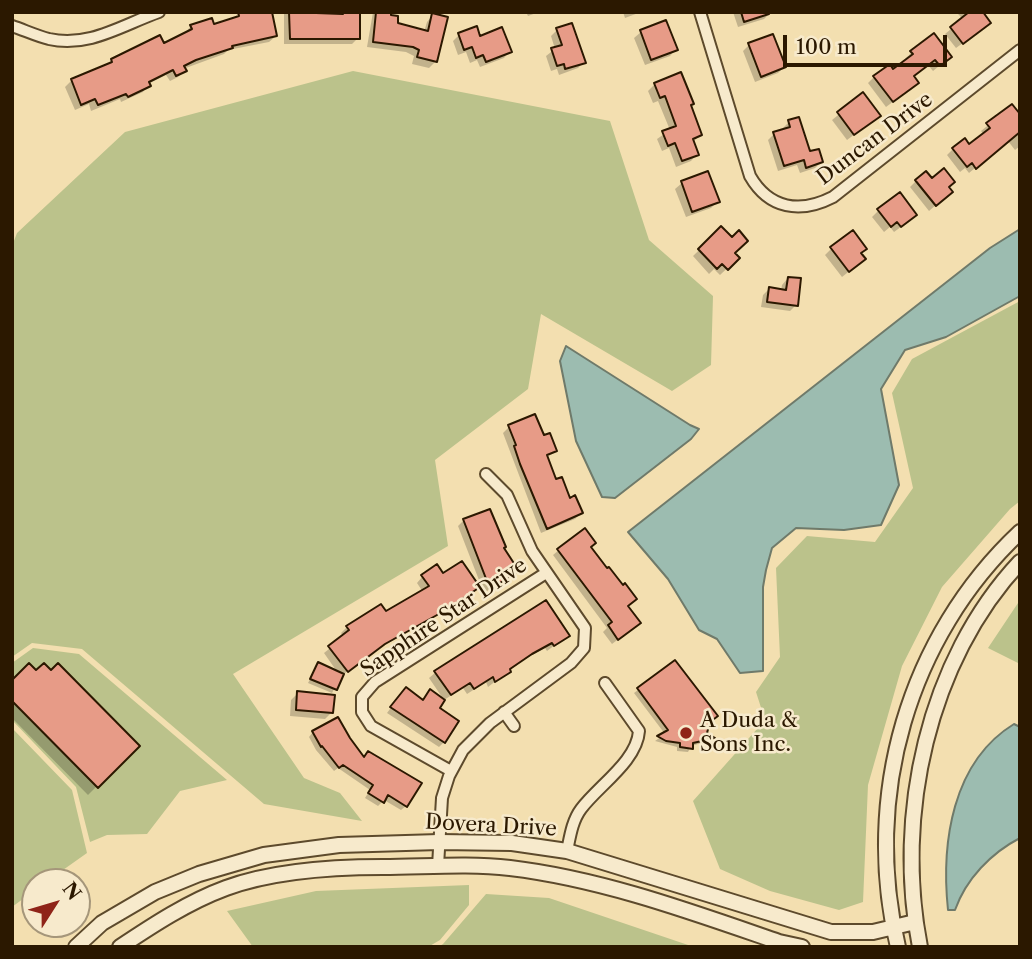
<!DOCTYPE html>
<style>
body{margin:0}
#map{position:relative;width:1032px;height:959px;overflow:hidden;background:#f3dfb0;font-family:"Libre Caslon Text",serif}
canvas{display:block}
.frame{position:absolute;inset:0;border:14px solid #2b1800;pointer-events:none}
.north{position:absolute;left:21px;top:868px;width:70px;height:70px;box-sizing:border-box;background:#f7eacc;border:2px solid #a5967a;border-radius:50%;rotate:53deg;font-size:19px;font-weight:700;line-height:28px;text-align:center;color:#2b1800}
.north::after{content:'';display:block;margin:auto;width:24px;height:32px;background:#8f2418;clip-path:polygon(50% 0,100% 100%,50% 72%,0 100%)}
.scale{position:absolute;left:783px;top:35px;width:164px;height:32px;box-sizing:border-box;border:4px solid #2b1800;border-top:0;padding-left:9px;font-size:21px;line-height:24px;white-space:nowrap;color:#2b1800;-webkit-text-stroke:5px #f7eacc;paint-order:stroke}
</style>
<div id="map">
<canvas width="1032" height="959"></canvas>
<div class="frame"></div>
<div class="north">N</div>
<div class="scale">100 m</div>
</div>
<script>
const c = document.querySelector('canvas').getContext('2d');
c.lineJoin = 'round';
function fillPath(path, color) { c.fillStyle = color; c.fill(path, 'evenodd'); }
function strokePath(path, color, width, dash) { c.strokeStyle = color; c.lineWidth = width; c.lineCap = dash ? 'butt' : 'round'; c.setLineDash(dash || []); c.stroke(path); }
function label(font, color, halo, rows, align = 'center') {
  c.font = font + ' "Libre Caslon Text",serif'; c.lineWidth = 5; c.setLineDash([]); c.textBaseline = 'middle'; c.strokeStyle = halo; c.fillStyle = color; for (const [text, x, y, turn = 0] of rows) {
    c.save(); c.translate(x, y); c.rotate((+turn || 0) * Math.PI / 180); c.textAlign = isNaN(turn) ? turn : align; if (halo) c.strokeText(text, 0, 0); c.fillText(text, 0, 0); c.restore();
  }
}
const green = new Path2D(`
 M353,71L610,121L649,240L713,296L711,365L672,391L541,314L528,389L435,460L448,546L233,674L304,778L340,793L362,821L264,804L82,649L32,643L12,657V246L17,233L125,132Z
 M1020,301V501L1010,509L942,587L902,666L868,785L863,902L839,910L770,891L720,869L693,801L765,720L756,692L780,657L776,568L807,536L875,542L913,488L892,393L912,359Z
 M1020,600V664L988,648Z
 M33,648L79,654L227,780L180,791L147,834L107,835L90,842L76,787L12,720V663Z
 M12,728L72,790L87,853L46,882H35V890L12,907Z
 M469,885V905L440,940L428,947H253L227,911L316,891Z
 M486,894L549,898L694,947H438L443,944Z`);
const water = new Path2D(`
 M1020,229V296L946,337L905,350L881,389L899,485L881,525L844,530L796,528L772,548L766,570L763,587V671L740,673L717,639L699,630L668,579L628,532L990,248Z
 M566,346L690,425L699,429L691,439L615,498L602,497L576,441L560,361Z
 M1014,724L1020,727V838C991,853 966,879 955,910H948C941,843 952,762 1014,724Z`);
const shadow = new Path2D(`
 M306,12L337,16V12H358V38L352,44H284V13Z
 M373,12H389L396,24L424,32L427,22L433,15L446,19L435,62L429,68L412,64L414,56L406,52L367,47Z
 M526,12H539L528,16Z
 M623,12H641L625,18Z
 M733,12H770V13L764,19L738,27Z
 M960,12H987L983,15L982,29L956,48L945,34L963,19L958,14Z
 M239,13L276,36L269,42L228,50L224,54L183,69L185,71L178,77L170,81L166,75L148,84L143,92L121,102L120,99L91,111L89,104L75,110L65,87L72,80L105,67L112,60L163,45L185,33L191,26H213L232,20Z
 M557,30L584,62L578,68L559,75L557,69L551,71L546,56L555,49L551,36Z
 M641,32L676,49L670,56L645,65L634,38Z
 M459,35L479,38L510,51L504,58L480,67L477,60L470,63L466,52L458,55L453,41Z
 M749,45L784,67L778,73L755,82L743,51Z
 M912,52L950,57L933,71L928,65L912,77L910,89L886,107L868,83L874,77L893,71L907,61L905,59Z
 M655,84L689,106L700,135L693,142L697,154L691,161L676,167L669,148L662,151L657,139L670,130L658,101L653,103L648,91Z
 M863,95L879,116L847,140L832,120Z
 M1012,106L1020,117V146L1015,150L1008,141L969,173L965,168L960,172L947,155L953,149L969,146L984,135L981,131Z
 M789,122L809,154L821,162L815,168L800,173L797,165L778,171L768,140L774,134L784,131L783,128Z
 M931,180L947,188L944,198L929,211L910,187L916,181Z
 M682,183L718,201L711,208L686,217L675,189Z
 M878,211L909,221L894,232L890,227L884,232L872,217Z
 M721,229L732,240L733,253L738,258L720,275L714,269L709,274L693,256Z
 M831,249L857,265L842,277L825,255Z
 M788,278L796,305L790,311L761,307L763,295L769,289L781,291L782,285Z
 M509,427L543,438L555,451L546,458L555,482L581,513L575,519L541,533L503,433Z
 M464,520L511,576L484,593L458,526Z
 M559,550L626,606L633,628L612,644L603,632L607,628L553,555Z
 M443,576L472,593L377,650L341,676L332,693L308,683L318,664L338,673L324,653L344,637L341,633L347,627L386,614L423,592L417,583L422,577Z
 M567,636L547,651L545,648L523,660L488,687L486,682L467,694L463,688L444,700L429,678L436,672Z
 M675,662L708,722L704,734L712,738L709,741L691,746L688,752L677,751V747L655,741L665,734L634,693Z
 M12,682L137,746L88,795L12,718Z
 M298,693L332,712L325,719L290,716L291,700Z
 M401,694L437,709L444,742L439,747L387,713Z
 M313,732L363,758L419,784L406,806L401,810L384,800L378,806L365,798L370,790L338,768L334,771L316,750L309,737Z`);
const building = new Path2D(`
 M238,12H272L277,36L232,46L233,48L196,60L184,66L187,71L176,76L173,70L149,82L151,86L128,97L126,94L98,105L95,99L81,105L71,79L112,62L111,59L160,35L164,43L192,29L190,25L212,18L214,24L239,16Z
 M289,12L343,14V12H360V39H290Z
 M376,12H391V15L398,16V23L428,31L432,13L448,17L437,62L417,57L419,50L413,47L373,42Z
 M741,12H768L769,14L744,22Z
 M969,12H983L991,23L963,44L950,27Z
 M666,20L678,50L651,60L640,30Z
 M572,23L586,63L565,69L564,64L557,66L551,48L562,45L556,28Z
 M477,26L480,36L502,27L512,52L486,62L483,55L476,58L472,47L464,50L458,33Z
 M934,33L952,57L940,66L935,60L914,76L919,83L893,102L873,76L890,64L893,69L913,54L910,51Z
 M773,34L786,67L761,77L748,43Z
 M681,72L694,104L691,105L702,135L693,139L699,155L682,161L675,143L668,146L662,131L676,126L665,96L660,98L654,83Z
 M863,92L881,116L854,135L837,112Z
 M1012,104L1020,114V132L976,169L972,163L967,167L952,148L965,138L969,144L990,128L986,123Z
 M799,117L810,151L819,149L823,162L806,168L804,160L784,166L773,132L790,127L788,120Z
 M944,168L955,182L949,187L953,192L936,206L915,180L926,171L932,178Z
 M708,171L720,202L692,212L681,181Z
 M900,192L917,215L901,227L897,222L891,227L877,209Z
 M721,226L732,237L739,230L748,241L735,253L740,258L728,270L722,264L717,269L698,249Z
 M853,230L867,249L861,253L866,259L849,272L830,247Z
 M788,277L801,278L798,306L767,302L769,287L786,290Z
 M535,414L544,435L550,433L557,451L547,455L556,479L562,477L570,498L575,495L583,513L547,529L520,464L514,446L516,445L508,425Z
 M490,509L506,547L504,548L519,571L490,589L463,519Z
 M585,528L596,543L591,547L607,568L609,567L623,585L625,583L637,599L628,606L641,623L618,640L608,625L612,622L557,549Z
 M462,561L480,587L446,610L385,644L348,672L328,646L349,630L346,626L381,604L386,611L429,586L421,575L437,564L443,573Z
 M546,600L570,636L554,646L552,643L532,654L510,669L511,672L495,682L493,677L474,689L470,683L451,695L434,671Z
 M675,660L718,716L710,722L707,733L715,738L693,743V749L680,747V743L666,741L657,736L668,730L637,688Z
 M318,662L344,674L337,690L310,679Z
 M29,663L36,670L44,663L51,670L58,663L140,746L98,788L12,701V680Z
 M406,687L423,700L430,689L445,700L440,708L459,721L445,743L390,707Z
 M297,691L335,695L333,713L296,710Z
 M338,717L350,738L364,757L368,751L422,783L407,807L388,795L384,803L368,793L373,785L343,765L339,768L322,746L321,747L312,731Z`);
const minor = new Path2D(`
 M700,12L750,176C769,209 800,214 833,197L1020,50
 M12,26C24,30 37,36 49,39C89,48 122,25 159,12
 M504,712L514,726
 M451,771L371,726L362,712V697L375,682L546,573
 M567,851C570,837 572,821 581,809C598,786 637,761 639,731L605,683
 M438,866L442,798L449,776L463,750L490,723L571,663L584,648L585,628L532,551L507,495L486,474`);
const tertiary = new Path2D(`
 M76,947L102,923L155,892L199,874L264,855L339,845L439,842L512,843L567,851L831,932H873L915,922
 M120,947C153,925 188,902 226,888C272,871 333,867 383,867C424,867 468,863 510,868C602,879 692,912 779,942L802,947
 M898,947C862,797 908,637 1020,532
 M920,947C894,816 928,660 1020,562`);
const markers = [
 [686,733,7,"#8f2418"]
];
const streetNames = [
 ["Duncan Drive",875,139,-37],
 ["Sapphire Star Drive",444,618,-34],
 ["Dovera Drive",491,826,3]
];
const poiNames = [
 ["A Duda &",700,721],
 ["Sons Inc.",700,745]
];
fillPath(green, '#bbc28b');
fillPath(water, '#9cbcb0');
strokePath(water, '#6f7a6a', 2);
fillPath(shadow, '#0003');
fillPath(building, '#e79b87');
strokePath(building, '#2b1800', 2);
strokePath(minor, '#5d4a2c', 14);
strokePath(tertiary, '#5d4a2c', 18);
strokePath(minor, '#f7eacc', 10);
strokePath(tertiary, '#f7eacc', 14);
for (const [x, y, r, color] of markers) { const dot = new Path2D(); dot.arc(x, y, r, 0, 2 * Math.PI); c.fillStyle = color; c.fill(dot); strokePath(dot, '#f7eacc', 2.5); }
label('21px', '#2b1800', '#f7eacc', streetNames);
label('21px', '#2b1800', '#f7eacc', poiNames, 'left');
</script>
